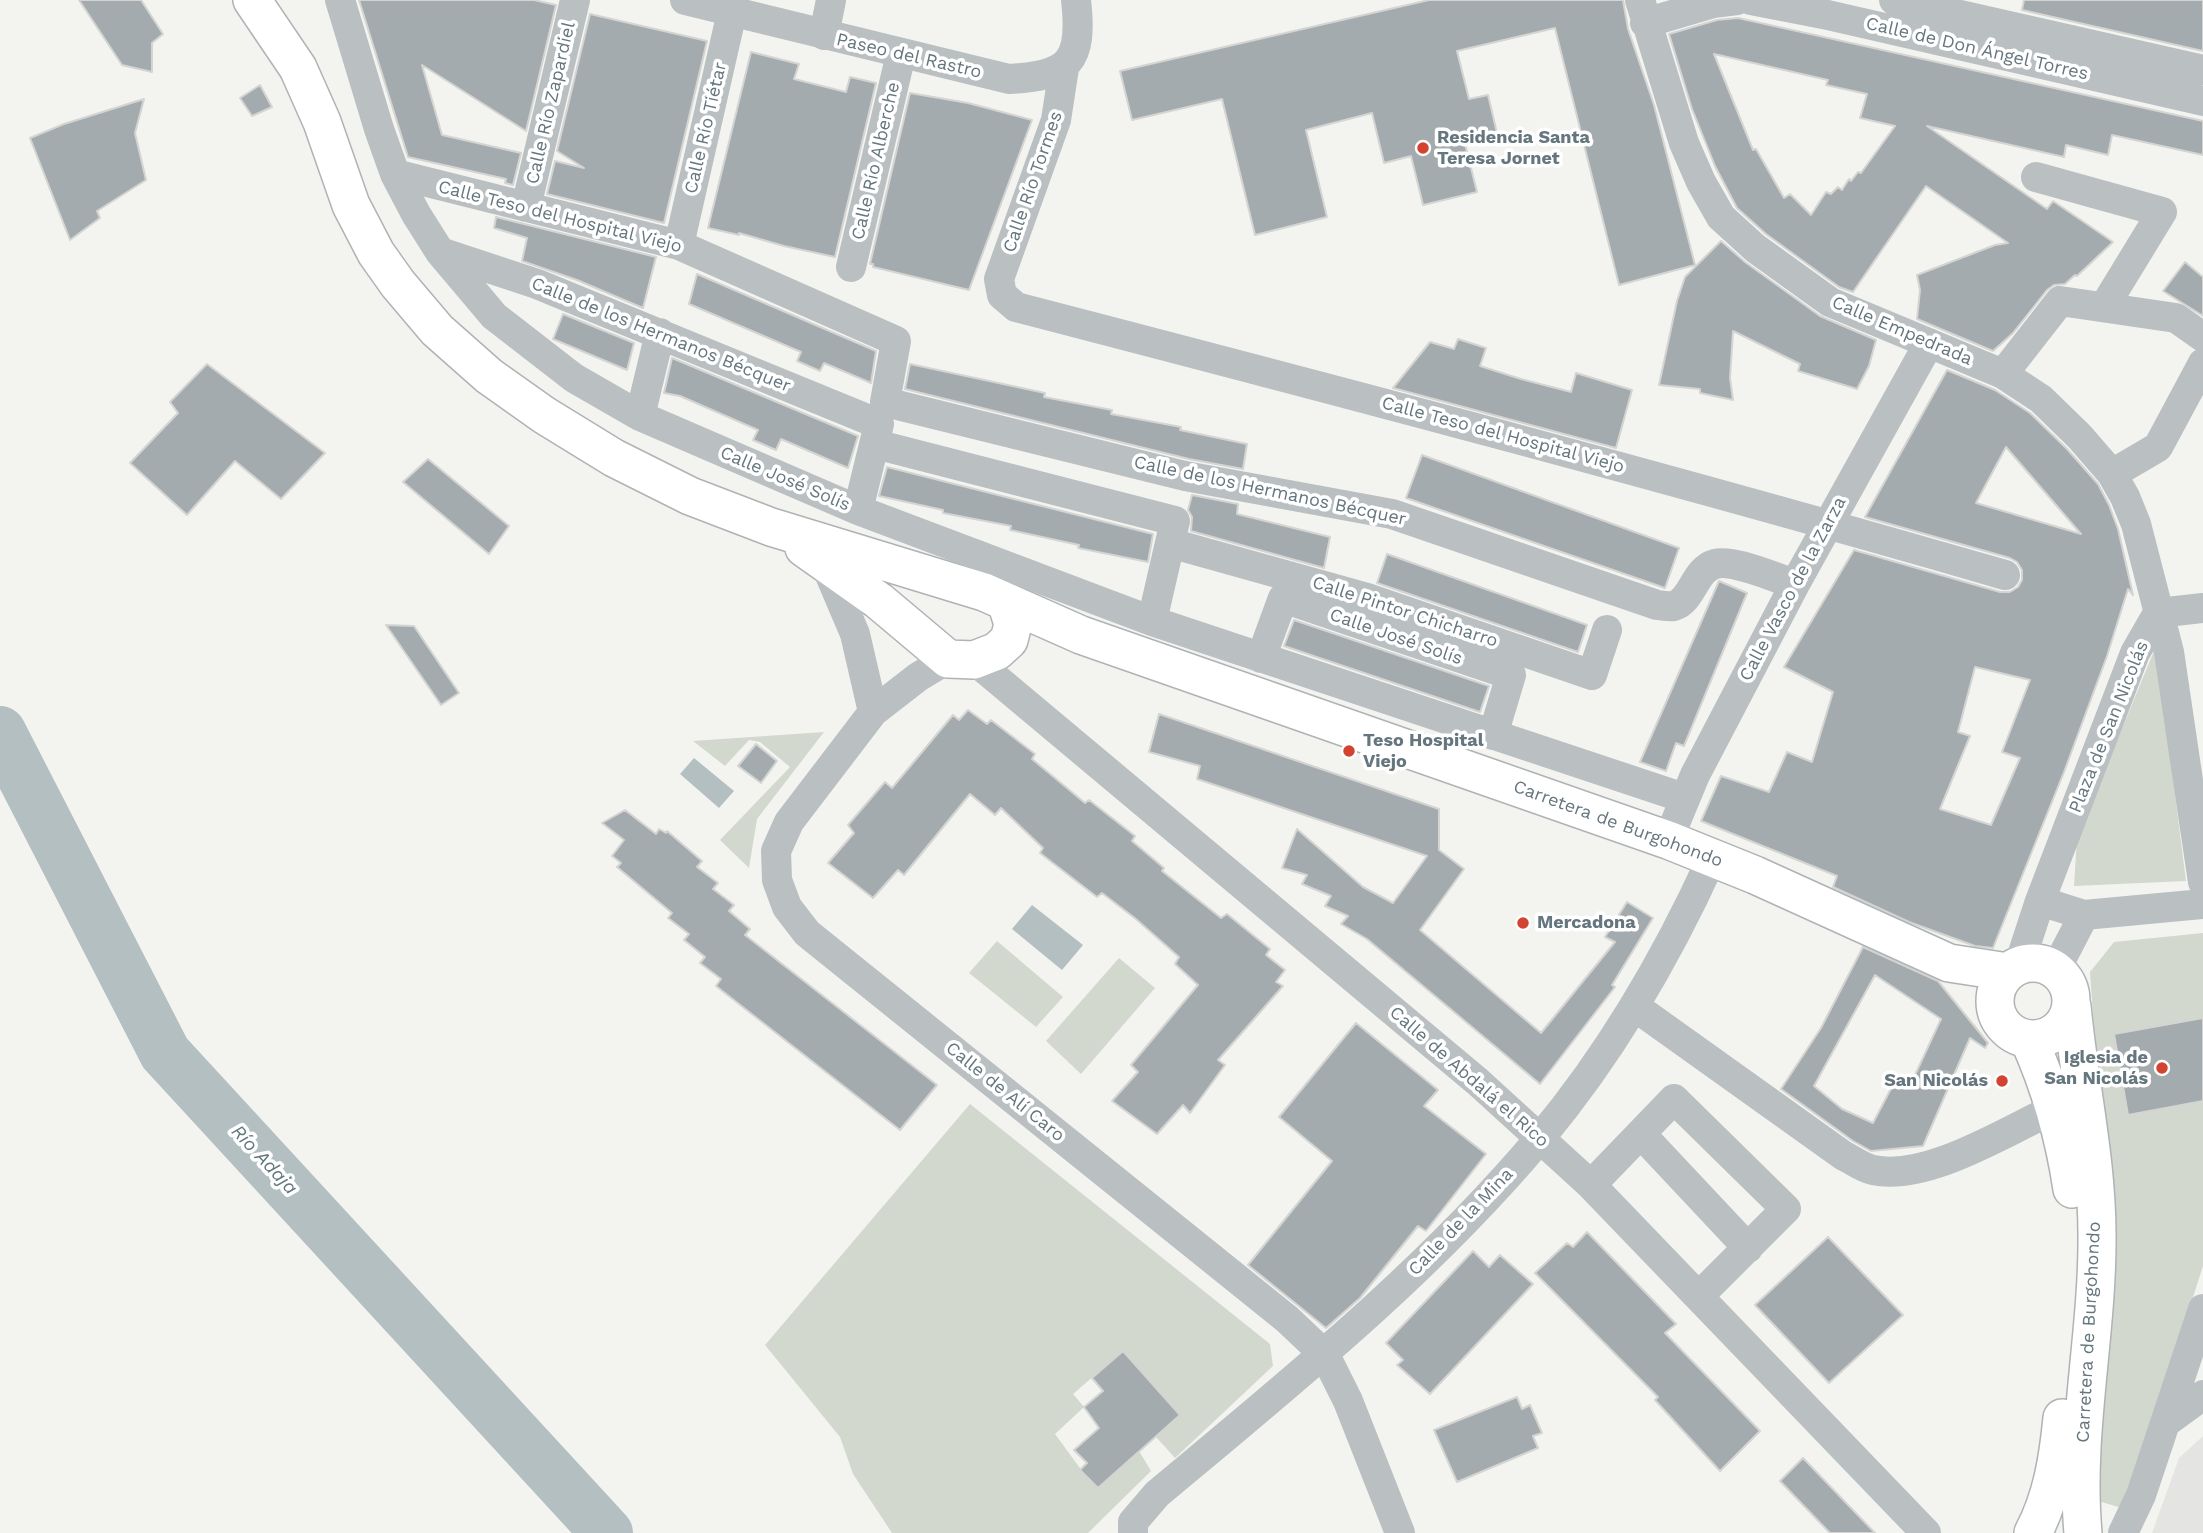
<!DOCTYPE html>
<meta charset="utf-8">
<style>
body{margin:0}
canvas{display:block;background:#f3f3f0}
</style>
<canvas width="2203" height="1533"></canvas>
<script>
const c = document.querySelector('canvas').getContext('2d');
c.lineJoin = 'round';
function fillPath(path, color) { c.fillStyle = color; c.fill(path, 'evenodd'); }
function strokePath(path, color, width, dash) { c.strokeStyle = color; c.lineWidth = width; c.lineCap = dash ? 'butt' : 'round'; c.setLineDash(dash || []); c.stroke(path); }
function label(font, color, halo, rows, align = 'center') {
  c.font = font + ' "Work Sans",sans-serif'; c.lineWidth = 7; c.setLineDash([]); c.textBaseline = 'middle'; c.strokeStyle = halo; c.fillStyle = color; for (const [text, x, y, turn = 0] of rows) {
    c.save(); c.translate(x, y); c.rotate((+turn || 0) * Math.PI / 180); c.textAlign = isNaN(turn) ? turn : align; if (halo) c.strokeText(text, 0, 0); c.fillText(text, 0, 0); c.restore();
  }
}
const built = new Path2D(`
 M2203,1436V1533H2152L2179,1458Z`);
const green = new Path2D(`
 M2156,646L2186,881L2074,886L2077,838Z
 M824,732L757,819L749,868L720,840L790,767L760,742L749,740L725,766L693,741Z
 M2203,933V1266L2125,1509L2095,1500L2109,1245L2090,972L2114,942Z
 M997,941L1063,997L1036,1027L969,973Z
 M1119,958L1155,988L1081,1074L1046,1041Z
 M970,1104L1270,1344L1273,1366L1175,1458L1156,1437L1180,1415L1123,1351L1073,1394L1084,1407L1055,1434L1085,1475L1099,1487L1139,1451L1151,1471L1088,1533H892L853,1474L840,1437L765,1345Z`);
const water = new Path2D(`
 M694,758L734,791L719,808L680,774Z
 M1032,905L1083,945L1062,970L1012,929Z`);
const river = new Path2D(`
 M0,732L165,1053L607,1533`);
const building = new Path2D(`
 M79,0H141L163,34L152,43V72L122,65Z
 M359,0H534L556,5L526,131L422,65L442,135L521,153L513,185L505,183L506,179L408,157Z
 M1429,0H1623L1628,29L1654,105L1695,265L1619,285L1555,28L1457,51L1469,99L1488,95L1497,133L1464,140L1477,192L1423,205L1411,156L1384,163L1372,113L1306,130L1327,217L1255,235L1222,99L1132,120L1120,71Z
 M2024,0H2203V51L2022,10Z
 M590,14L707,41L664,223L547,194L555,161L584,168L557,151Z
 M1738,18L2203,121V155L2112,135L2108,155L2066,145L2064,157L1927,126L2047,209L2053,201L2113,242L2077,276L2075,275L2065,284L2054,285L2047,290L2013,333L1993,351L1917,319L1920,290L1917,275L1995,245L2008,243L1926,186L1853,292L1839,287L1766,234L1737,208L1715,166L1692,109L1669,34L1717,20ZM1714,54L1828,80L1826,85L1867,94L1860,118L1895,126L1861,173L1858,172L1851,181L1849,179L1842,190L1838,187L1831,194L1826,192L1811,215L1790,194L1784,198L1756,149L1753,150Z
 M751,52L799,64L794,79L846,92L850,77L876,83L835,257L784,246L739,233V235L708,228Z
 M260,85L272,107L252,116L240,98Z
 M910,93L968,103L1032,120L969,290L873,267V264H870Z
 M144,99L135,133L146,180L97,211L100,218L70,240L30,138L64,124Z
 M496,217L656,257L643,308L577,280L522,261L527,238L494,228Z
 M1721,241L1745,262L1820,316L1876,340L1869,366L1857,389L1798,371L1800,364L1733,331L1730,378L1733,400L1700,393V389L1659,385L1677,301L1685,277Z
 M2185,262L2203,277V316L2163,291Z
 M697,274L876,351L871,383L824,363L820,371L797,361L801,352L689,304Z
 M563,314L634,343L627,370L553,339Z
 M1458,339L1486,348L1480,366L1521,379L1571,392L1576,373L1632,390L1616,448L1393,388L1430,342L1454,349Z
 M672,358L858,436L848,468L781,439L776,450L753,440L758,430L680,396L664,393Z
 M207,364L325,453L281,499L235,461L187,515L130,463L178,413L170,402Z
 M910,364L1045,393L1044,397L1112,410L1111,414L1181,427L1180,430L1247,444L1243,469L1189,459L905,389Z
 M1947,370L1995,390L2030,413L2067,449L2098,484L2109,505L2118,529L2133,595L2128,589L2107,656L2064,772L1993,948L1975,946L1909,922L1833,887L1837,876L1701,821L1721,776L1769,792L1787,752L1812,762L1833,692L1784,667L1854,550L2000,592H2010L2018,587L2022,580V570L2017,562L2010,558L1865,517ZM2006,447L2081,534L1976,503ZM1975,667L2030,680L2002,752L2020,758L1991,825L1940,809L1970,736L1958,732Z
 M1422,455L1679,548L1665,588L1406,498Z
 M428,459L509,526L489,554L403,482Z
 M887,467L1153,534L1148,562L1078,548L1079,545L1010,530L1011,526L943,513V510L879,496Z
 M1192,495L1238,504L1237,514L1330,537L1324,568L1191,531L1192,517L1188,510Z
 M1387,554L1587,625L1578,652L1377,583Z
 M1719,581L1747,593L1684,746L1676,743L1666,771L1640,762Z
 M1294,620L1489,686L1480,712L1284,646Z
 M386,625L414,626L459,693L441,705Z
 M968,710L987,724L991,720L1035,754L1032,759L1085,803L1089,800L1135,836L1132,841L1164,868L1162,871L1221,918L1227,914L1270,949L1266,955L1285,970L1276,982L1283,986L1218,1060L1225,1065L1190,1113L1183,1105L1157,1134L1112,1101L1138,1072L1131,1065L1198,985L1175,964L1179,957L1136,919L1102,893L1097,897L1040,853L1043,848L1001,808L995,815L970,794L904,875L898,870L873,898L828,863L854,833L848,825L885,782L892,788L953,715L959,720Z
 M1159,714L1439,809V850L1464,869L1420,930L1541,1033L1615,942L1605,937L1627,902L1653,918L1612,985L1615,987L1540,1084L1367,939L1341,924L1348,916L1325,906L1331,896L1302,884L1307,875L1282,868L1297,829L1363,887L1393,903L1427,856L1197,779L1200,766L1149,752Z
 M756,744L777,761L761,783L738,766Z
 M625,810L656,834L659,829L666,833L667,831L702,861L697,867L718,883L713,889L734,905L729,911L750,929L745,935L937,1085L900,1130L716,986L721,979L700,963L705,957L684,940L689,934L668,918L672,913L617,867L621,863L612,856L624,840L602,823Z
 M1863,947L1938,981L1988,1043L1985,1048L1970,1038L1923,1146L1871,1151L1853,1141L1781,1089L1821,1028ZM1875,975L1941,1019L1909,1088L1895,1081L1873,1123L1842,1109L1814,1086Z
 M2203,1018V1101L2128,1115L2114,1034Z
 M1356,1023L1438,1090L1424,1106L1486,1154L1426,1231L1418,1226L1360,1298L1326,1328L1248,1265L1332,1161L1279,1117Z
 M1587,1232L1676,1324L1665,1333L1760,1431L1720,1471L1655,1400L1658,1397L1535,1273L1567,1243L1573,1247Z
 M1828,1237L1903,1315L1829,1383L1755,1305Z
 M1473,1251L1489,1267L1500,1255L1533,1284L1430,1394L1397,1365L1403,1360L1386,1343Z
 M1123,1351L1180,1415L1098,1488L1080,1470L1087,1463L1074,1450L1099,1428L1084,1407L1103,1391L1092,1378Z
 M1517,1397L1522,1409L1530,1405L1542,1433L1533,1436L1538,1448L1457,1482L1434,1430Z
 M1803,1458L1875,1533H1830L1780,1481Z`);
const minor = new Path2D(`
 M340,0L379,129L395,174L416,214L440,252L494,316L574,378L640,416L858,510L1152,621L1684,798
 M685,0L1009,79C1070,76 1083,61 1076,0
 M1640,0L1684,143L1701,182L1721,217L1755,248L1830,302L2003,374L2041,399L2080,437L2112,474L2125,497L2136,524L2169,652L2203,882
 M1751,0L1823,14L2203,101
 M1894,0L2203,70
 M1645,23L1713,3L1737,0
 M824,35L831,0
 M1064,68L1056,120L999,279L1002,295L1016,307C1347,393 1677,480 2005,575
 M395,174L679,245L896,341L885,402L1185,476L1392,514L1657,605C1661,605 1669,607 1674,606C1693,600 1694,570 1715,564C1734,559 1775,578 1795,584
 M2036,177L2162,212L2104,307
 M526,207L575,0
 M679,245L732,12
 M440,252L537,284L879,424L858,510
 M851,267L901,54
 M2003,374L2060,301L2176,318L2203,337
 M640,416L660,333
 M875,444L1175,521L1152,621
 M2112,474L2158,447L2203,363
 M1170,543L1367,598L1592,675L1607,630
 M824,561L855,634L873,712
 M2158,613L2203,608
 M1261,658L1283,598L1511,675L1493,735
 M948,659L918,677L873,712L789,822L776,851L777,880L787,907L807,933L1287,1319L1325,1355L1348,1401L1400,1533
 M974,660L1478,1082L1591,1185L1926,1533
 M1668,840L1695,775L1795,584L1929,343
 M2040,901L2084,915L2203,904
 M2019,965L2040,901L2135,653L2158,613
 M2056,969L2084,915
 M1634,1006L1844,1156C1853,1160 1863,1168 1873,1170C1927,1182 2008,1130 2056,1108
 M1641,1134L1748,1248
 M1591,1185L1674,1099L1786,1209L1699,1296
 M2165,1423L2203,1395
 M1133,1533V1522L1157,1494C1291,1382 1428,1272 1541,1137C1611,1053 1667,957 1712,858
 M2123,1533L2141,1495L2203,1309`);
const major = new Path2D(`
 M252,0L298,68L322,122L351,205L376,253L398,284L437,330L489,376L544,415L614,458L690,496L771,527L984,592L1081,635L1668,840L1755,875L1949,963L2008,972
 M804,548L879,601L948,659L974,660L997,651L1009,640L1013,624L1006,602
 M1995 1001a38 38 0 1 1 76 0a38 38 0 1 1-76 0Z
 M2072,1006C2079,1082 2097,1158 2097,1234C2098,1334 2074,1433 2083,1533
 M2029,1040C2051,1089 2064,1136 2072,1189
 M2033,1533C2052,1497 2058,1459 2062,1418`);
const markers = [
 [1423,148,7,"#d24431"],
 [1349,751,7,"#d24431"],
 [1523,923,7,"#d24431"],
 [2162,1068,7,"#d24431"],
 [2002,1081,7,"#d24431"]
];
const streetNames = [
 ["Calle de Don Ángel Torres",1977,49,13],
 ["Paseo del Rastro",909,56,13],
 ["Calle Río Zapardiel",551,103,-77],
 ["Calle Río Tiétar",706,128,-77],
 ["Calle Río Alberche",876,161,-77],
 ["Calle Río Tormes",1033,182,-71],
 ["Calle Teso del Hospital Viejo",560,217,14],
 ["Calle Empedrada",1902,331,23],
 ["Calle de los Hermanos Bécquer",661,335,22],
 ["Calle Teso del Hospital Viejo",1503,435,15],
 ["Calle José Solís",785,479,23],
 ["Calle de los Hermanos Bécquer",1270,491,12],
 ["Calle Vasco de la Zarza",1793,589,-62],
 ["Calle Pintor Chicharro",1405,612,18],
 ["Calle José Solís",1396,637,19],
 ["Plaza de San Nicolás",2109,727,-68],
 ["Carretera de Burgohondo",1618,824,20],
 ["Calle de Abdalá el Rico",1469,1077,41],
 ["Calle de Alí Caro",1005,1092,39],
 ["Calle de la Mina",1461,1222,-46],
 ["Carretera de Burgohondo",2089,1332,-87]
];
const poiNames = [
 ["Residencia Santa",1437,138],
 ["Teresa Jornet",1437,159],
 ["Teso Hospital",1363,741],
 ["Viejo",1363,762],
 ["Mercadona",1537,923],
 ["Iglesia de",2148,1058,"right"],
 ["San Nicolás",2148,1079,"right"],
 ["San Nicolás",1988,1081,"right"]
];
const waterNames = [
 ["Río Adaja",264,1160,47]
];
fillPath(built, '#e4e4e3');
fillPath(green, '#d3d8cf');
fillPath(water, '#b3bfc1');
strokePath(river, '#b3bfc1', 52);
fillPath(building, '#a3abae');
strokePath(building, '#d4d4d2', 2);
strokePath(major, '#aeb3b5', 40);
strokePath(minor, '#babfc1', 30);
strokePath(major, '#fff', 37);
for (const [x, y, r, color] of markers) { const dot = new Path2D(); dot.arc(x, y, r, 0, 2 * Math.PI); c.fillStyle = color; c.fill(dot); strokePath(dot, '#fff', 2.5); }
label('18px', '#65767e', '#fff', streetNames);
label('bold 18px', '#65767e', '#fff', poiNames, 'left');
label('italic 19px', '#61777b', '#fff', waterNames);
</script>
